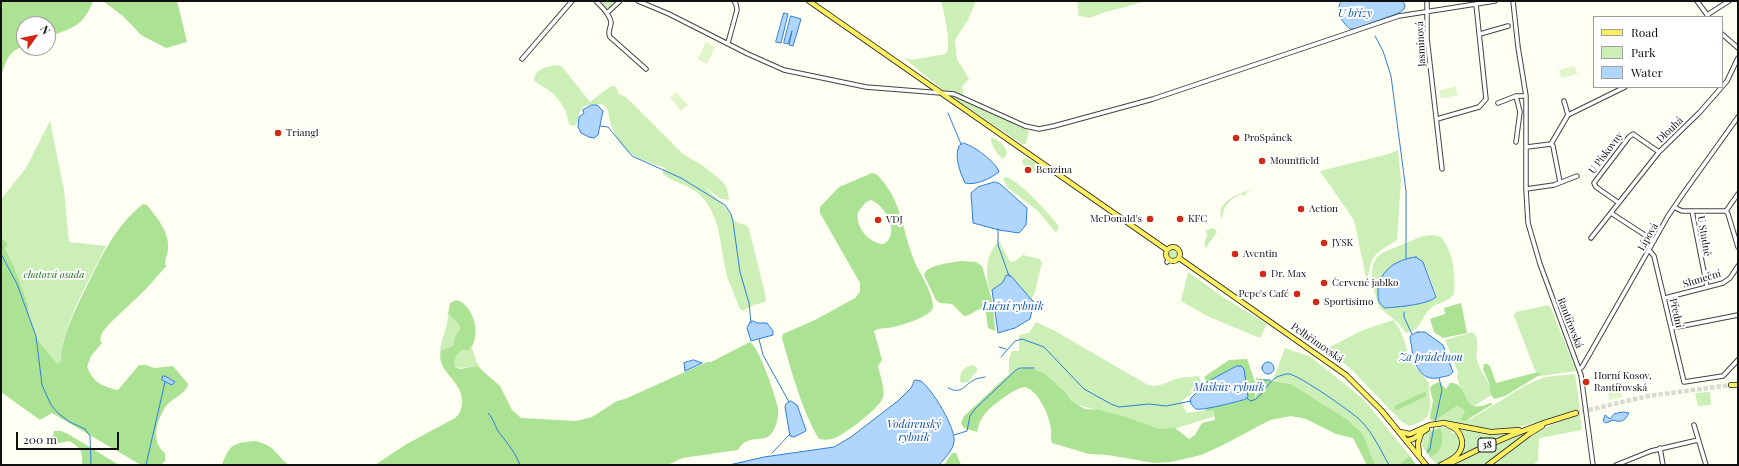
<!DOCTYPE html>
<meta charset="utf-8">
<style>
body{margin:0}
#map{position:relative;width:1739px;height:466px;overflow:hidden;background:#fffef3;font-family:"Playfair Display",serif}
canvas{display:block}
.frame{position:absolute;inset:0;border:2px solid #101010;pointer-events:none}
.legend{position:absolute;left:1593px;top:16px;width:130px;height:72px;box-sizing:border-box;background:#fff;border:1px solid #9f9f9f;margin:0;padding:5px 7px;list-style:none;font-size:12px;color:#101010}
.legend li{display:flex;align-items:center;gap:8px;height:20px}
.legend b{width:20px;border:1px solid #9f9f9f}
.north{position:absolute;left:16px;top:16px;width:40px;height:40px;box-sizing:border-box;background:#fff;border:1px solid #9f9f9f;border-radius:50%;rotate:57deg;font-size:11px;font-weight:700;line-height:16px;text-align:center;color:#101010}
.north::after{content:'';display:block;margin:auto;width:14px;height:18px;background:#d22816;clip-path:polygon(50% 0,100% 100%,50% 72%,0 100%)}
.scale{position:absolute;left:16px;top:432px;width:103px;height:18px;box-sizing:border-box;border:2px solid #101010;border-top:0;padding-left:5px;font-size:12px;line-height:14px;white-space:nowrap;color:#101010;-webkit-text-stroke:3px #fff;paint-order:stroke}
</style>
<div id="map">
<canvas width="1739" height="466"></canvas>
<div class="frame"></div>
<ul class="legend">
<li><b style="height:5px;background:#fff063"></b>Road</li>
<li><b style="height:11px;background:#ccefb7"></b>Park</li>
<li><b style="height:11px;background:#b1d6fd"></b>Water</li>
</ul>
<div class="north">N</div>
<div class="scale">200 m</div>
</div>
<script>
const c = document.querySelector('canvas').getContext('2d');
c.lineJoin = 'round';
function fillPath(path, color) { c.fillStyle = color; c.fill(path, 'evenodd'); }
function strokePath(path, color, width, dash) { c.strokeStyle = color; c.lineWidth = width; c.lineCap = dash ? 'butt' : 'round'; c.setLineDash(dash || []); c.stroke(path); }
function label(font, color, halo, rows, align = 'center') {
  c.font = font + ' "Playfair Display",serif'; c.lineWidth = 4; c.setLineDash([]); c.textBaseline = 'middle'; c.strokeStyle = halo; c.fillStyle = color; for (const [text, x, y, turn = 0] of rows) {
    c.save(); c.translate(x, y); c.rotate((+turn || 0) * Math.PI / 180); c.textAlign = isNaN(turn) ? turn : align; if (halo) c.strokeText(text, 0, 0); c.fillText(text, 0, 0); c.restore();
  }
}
const green = new Path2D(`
 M604,1H615L616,2L609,9L602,4Z
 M941,1H976L968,20L955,40L957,59L969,79L962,86L964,97L943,90L904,58L911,60L946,54C952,44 944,13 941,1Z
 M1077,1H1147L1102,13L1089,18L1077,15L1079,13Z
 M555,65L561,66L563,68L590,102L611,86L616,87L619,94L626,97L683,154L703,166L722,181L727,188L729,200L721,199L703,185L726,208L735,221L738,223L746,225L749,229L766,298L765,302L754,305L742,311L739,307C735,295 729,284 726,272C720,245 721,216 700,195C690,185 674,183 663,174V170L666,168C638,159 621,155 611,124C608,116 610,110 602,104L584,106L579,113L577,124L573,126L569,124C567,110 559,97 547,89C542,85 538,85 534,80C535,69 546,67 555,65Z
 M951,96H954L1029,131L1026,144H1022Z
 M50,121L64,190L69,242L106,246C89,282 63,321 60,362L56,365L37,339L29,316L28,304L15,269L5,248L7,244L1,237V199L26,168Z
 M991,137C999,139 1006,146 1007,154L1003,159C997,154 991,146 991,137Z
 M1398,150L1401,179L1397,240C1373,255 1372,253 1367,282L1354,220L1320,171L1389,154Z
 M1025,158C1029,158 1038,164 1040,168L1038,172H1034L1023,164L1022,161Z
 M1005,177C1016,177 1053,217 1059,227L1056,233L1038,211L1008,188L1003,179Z
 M1253,189L1247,192L1244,196L1241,194C1230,200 1224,204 1222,218L1226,219L1221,218C1216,200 1240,194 1253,189Z
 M1214,228L1217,232L1206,248L1204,244L1207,235L1206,230Z
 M1433,235L1441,237C1453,251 1456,276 1454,294C1446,304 1437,302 1430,309C1421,317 1421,331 1406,333L1398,323L1379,307L1371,280L1373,264L1377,257L1384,252L1423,236ZM1410,258L1419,259L1426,267L1437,296L1378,299C1377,278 1389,262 1410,258Z
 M999,241L1010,262L1015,261L1023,255L1039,259L1042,262L1035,292L1031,299L1011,276L990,292C985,273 985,255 999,241Z
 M1168 254a5 5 0 1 1 10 0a5 5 0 1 1-10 0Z
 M1188,272L1223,297L1267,324L1260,338L1209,317L1181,301Z
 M1548,305L1551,308L1576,371L1540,376L1537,375L1535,370L1514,316L1516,312Z
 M448,314L459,325L460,329L455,336L453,346L441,351L440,357C439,342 448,329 448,314Z
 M1393,320C1405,333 1404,346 1411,360C1416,370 1423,375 1429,383C1429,405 1438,419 1409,426L1401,421L1351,369L1326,349L1363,330ZM1426,391L1427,396L1398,410L1394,406Z
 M1036,322L1055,331L1148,385C1158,388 1164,383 1173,380C1181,377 1191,377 1199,376L1202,385L1182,401L1183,407L1187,413L1214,409L1216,416L1177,428L1169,436L1099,411L1069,402L1009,378V358L1012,351H1019V335L1029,333Z
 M1473,332C1481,341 1475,350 1477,360C1480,373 1491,381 1491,395L1474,406L1469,404L1464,396L1457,378L1458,372L1445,340Z
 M472,347L476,361L483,372L477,366L461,368L455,367C451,359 457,354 463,350L468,351Z
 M1285,348L1311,357L1364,400L1410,456L1398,465H1375L1363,434L1348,420L1291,384L1273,380Z
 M973,365L977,368V371L968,382L961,383C958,373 963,367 973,365Z
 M1575,374L1580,409C1556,416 1523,429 1499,429C1477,429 1456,421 1434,421L1457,406L1465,411L1461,418L1471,419L1526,385L1545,377Z
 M1710,392L1711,405L1698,406L1695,393Z
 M1580,414L1582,430L1539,438L1538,461L1533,465H1494C1525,440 1541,426 1580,414Z
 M1440,427L1453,429L1451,432L1453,434L1455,431C1467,450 1452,457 1437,465L1430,457C1443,456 1441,438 1442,429Z
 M1460,427L1490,434H1506L1462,454C1465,442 1467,440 1460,427Z
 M1437,429L1428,437L1427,452C1418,446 1423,435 1430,430Z
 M1531,430L1485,465H1453L1487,448Z`);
const forest = new Path2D(`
 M1,1H93C83,27 72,28 48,37V24H24V46C8,51 6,62 1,76Z
 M103,1H177L187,42L166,48L141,35L124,17Z
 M872,173C878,174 880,178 884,183C902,205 903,233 914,260C920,275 933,291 933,308C929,317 903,325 893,327C886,329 881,327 874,331L882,360L878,366C880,375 885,388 883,397C881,407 845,434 835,438C829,440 825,440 819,439C802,411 791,370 782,338L783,334L815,320L855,298L860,292V283L820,213V207L839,187ZM871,200C885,205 901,233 884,244C869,244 855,227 858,212L866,202Z
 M143,204L147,205C157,218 170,232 168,250C167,255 165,260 165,265H167L146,289L109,324L102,333L100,340L102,343L91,356L87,367C94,383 101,386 118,390L139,365H146L154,368L173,366L188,384C187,393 173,398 167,405C157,418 150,442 165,453V461L160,465H141L52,413L40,420L1,392V237L7,243V246L5,248L15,269L28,304L29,316L37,339L57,364L60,362C62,336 74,312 85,290C101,258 114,227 143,204Z
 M961,261L976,262L982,266L993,304L995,331L988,328L986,313L982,309C974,309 972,316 964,316L952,304L940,303L936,300L924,275C927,264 951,263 961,261Z
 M456,300C474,304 483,338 468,351L463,350C457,354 452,359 455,367L460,369L477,366L500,386L512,410L521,418L576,421L592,417L617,401L625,399L707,362H711L750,342C759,347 776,397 778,409C779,416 776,428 772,433C764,444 747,433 738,450L682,458L668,465H375L405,445L455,418C460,414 461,410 462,404C464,380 435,372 441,351L453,346L455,336L460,329L459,325L448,314L450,303Z
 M1461,303L1467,333L1443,338L1434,332L1430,319L1445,314L1444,308Z
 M1247,359L1255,382V399L1258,390L1256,378L1291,384L1348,420L1363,434L1375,465H1367L1353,438L1336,434L1306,419L1291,416L1270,420L1225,444L1201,455L1171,462L1154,463L1108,455L1089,454L1052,443C1050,437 1052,430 1050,424C1047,411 1038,391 1025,387C1014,388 991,406 984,415C980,420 978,426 977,432L964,428L961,423L964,416L1006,377L1015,371L1028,367L1045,374L1065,392L1071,401L1085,409L1099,410L1126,417L1158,429L1175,428L1189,439L1195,435L1202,423L1215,420L1214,410L1205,411V408L1229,404L1246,399L1237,366L1207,382L1204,377L1229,360Z
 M1484,364H1487L1490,366L1496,383L1534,373H1539L1541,374L1505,396L1494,399L1491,395L1489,383L1483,369Z
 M1439,382L1446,389L1450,383C1468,381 1461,410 1481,406C1484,406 1487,404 1490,403L1493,404L1465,421L1460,420L1465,411L1457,406L1434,421L1431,420L1430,416L1433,401L1430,389L1432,385Z
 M1426,391L1427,396L1398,410H1395L1394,406L1396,405Z
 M1440,427C1445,436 1442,456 1430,457L1426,450C1432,438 1423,435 1440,427Z
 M54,431H61L68,434L119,465H82C83,451 81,448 69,441L56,444L52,440Z
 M254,441C276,445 274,454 289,465H222C229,445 233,443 254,441Z
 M952,453H956L961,465H944Z
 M1410,456L1416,465H1398Z`);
const pitch = new Path2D(`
 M706,42L715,47L707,64L698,59Z
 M1575,66L1577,74L1561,78L1559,70Z
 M1455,86L1458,95L1441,99L1439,91Z
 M676,92L688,105L681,111L670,97Z
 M1621,389L1623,397L1609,400L1608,392Z`);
const water = new Path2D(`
 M1341,1H1403L1405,6L1404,9L1399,13L1355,29H1350C1341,21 1335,12 1341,1Z
 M784,13L788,14L781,43L776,42Z
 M791,16L801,19L793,46L789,45L792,31L788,44L784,43Z
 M592,105H597L603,111L598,135L594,138L589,137L581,133L578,127L579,117L584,113L583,110Z
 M963,143C973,145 996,162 999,172C991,178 976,186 965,183C960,172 954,157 959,146Z
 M995,182L1000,184L1027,208L1026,225L1019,233L999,230L973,223L971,193L978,187Z
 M1416,257L1423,262L1436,297C1427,305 1397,307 1385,308C1379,304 1378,300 1378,294C1377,272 1396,259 1416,257Z
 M1007,275L1011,276L1031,299L1034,302L1030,319L1015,328L998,333L992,290L1002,283Z
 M753,321L757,323H767L773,331V335L751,341L747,328L750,322Z
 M1418,332H1425L1443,345L1453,372C1450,376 1447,376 1442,377C1422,383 1415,367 1412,350C1412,346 1410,340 1410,337C1411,334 1415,333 1418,332Z
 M694,360L702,363L685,371L684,363Z
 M1262 368a6 6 0 1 1 12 0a6 6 0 1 1-12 0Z
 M1237,366H1241L1244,369L1248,397L1246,399C1240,401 1202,411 1196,409C1193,407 1192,405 1190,402L1191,398L1207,382Z
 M163,376H165L175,382L172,385L162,380Z
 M915,380L921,381C932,389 956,428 954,442C953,450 944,459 939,465H729L764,457L834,447L851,437L899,400L911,388Z
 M791,401L797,405L806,430V431L794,437L790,436L785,407L786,404Z
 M1624,412L1629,413C1625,421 1621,423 1613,420L1606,423L1603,421L1605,415L1610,419L1614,414Z`);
const stream = new Path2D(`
 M1375,36L1383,51L1391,76L1406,191V259
 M948,113L961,144
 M600,126L608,127L632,156L681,178L725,205L731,214L733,222L740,272L749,303L751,323
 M998,229V245L1009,276
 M1,254L17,284L36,336L42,385L51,405L59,414L70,422L85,429L90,436L91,465
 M1404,312V317L1412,334
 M759,339L763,355L789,402
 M999,347L1006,349
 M1001,357L1015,341L1022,339L1044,347L1084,389L1111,404L1119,407L1149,404L1166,406L1191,401
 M1261,380H1270
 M948,388C962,395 964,385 974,380C977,378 981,378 985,377
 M1246,398L1251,401C1265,398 1267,377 1283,375C1284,374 1288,374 1289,374C1299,375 1352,412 1361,421C1373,433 1381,451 1389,465
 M488,413C495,420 495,429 501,435C508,444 516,454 520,465
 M1435,423L1442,390L1439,378
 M954,435L967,431L970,416L975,409L1016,370L1020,368H1034
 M772,453L790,434
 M1427,453L1430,449L1434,426
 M146,465L165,382`);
const majorTunnel = new Path2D(`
 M1576,413L1648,396L1731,385`);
const minor = new Path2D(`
 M596,1C601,6 610,14 611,22C611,28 607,32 610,37L646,69
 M638,1L669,14L748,54L784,70L866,87L954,94L1025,126L1039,129L1054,126L1153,99L1399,16L1495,1
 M1427,1V38L1442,169
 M1513,1L1518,47L1526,96V189L1528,223L1540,264L1581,375L1593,465
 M1697,1L1708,16
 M607,13L620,1
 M1707,15L1729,1
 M1480,34L1508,26
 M1722,34L1738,48
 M728,43L737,10L736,4L734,1
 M522,59L572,1
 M1516,96L1520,112L1516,142
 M1564,101L1568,115
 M1498,103L1516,96H1526
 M1437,119L1479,107L1486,99L1476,4
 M1551,144L1568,115L1625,87
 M1527,147L1551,144L1553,146L1560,182
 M1526,189L1554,185L1577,176
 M1619,203L1596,187L1594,183L1629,137L1633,134L1659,152
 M1674,207L1682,211H1726
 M1692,211L1707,287
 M1726,211L1728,214L1738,247
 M1726,211L1738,194
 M1611,213L1654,241
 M1591,238L1659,152L1700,112L1727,81L1738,58
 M1649,250L1654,256L1684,382L1723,376L1738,360
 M1167,262L1169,260
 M1665,298L1723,283L1730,278L1738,266
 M1672,328L1738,315
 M1579,369L1582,367L1589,355L1668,216L1685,191L1738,117
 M1694,425L1706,465
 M1660,448L1663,465
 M1616,465L1651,451L1698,440`);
const major = new Path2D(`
 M809,1L1167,250
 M1166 254a7 7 0 1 1 14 0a7 7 0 1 1-14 0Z
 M1179,258L1346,375L1381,410L1426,465
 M1731,385H1738
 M1400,432L1410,434L1430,425L1444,423L1491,432L1519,430
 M1406,441L1413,439L1427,429
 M1419,456L1418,443L1421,434
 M1441,465C1447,462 1453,459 1457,455C1467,444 1461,429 1448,425
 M1447,465C1489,443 1531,426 1576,413
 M1488,465L1529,434L1542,426`);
const markers = [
 [278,133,4,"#d22816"],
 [1236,138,4,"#d22816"],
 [1262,161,4,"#d22816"],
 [1028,170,4,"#d22816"],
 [1301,209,4,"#d22816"],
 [1150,219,4,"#d22816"],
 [1180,219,4,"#d22816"],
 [878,220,4,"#d22816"],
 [1324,243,4,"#d22816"],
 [1235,254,4,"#d22816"],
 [1263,274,4,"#d22816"],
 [1324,283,4,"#d22816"],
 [1297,294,4,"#d22816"],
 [1316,302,4,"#d22816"],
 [1586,382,4,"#d22816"]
];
const shields = [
 [1487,445,18]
];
const shieldNames = [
 ["38",1487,445]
];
const streetNames = [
 ["Jasmínová",1421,44,-93],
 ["Dlouhá",1670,130,-44],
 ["U Pískovny",1606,153,-53],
 ["U Studně",1704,236,80],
 ["Lípová",1648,237,-60],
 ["Sluneční",1702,279,-17],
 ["Přední",1676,313,77],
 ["Rantířovská",1570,323,69],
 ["Pelhřimovská",1317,343,35]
];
const poiNames = [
 ["Triangl",286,133],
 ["ProSpánek",1244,138],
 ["Mountfield",1270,161],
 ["Benzina",1036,170],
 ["Action",1309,209],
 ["McDonald's",1142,219,"right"],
 ["KFC",1188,219],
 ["VDJ",886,220],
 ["JYSK",1332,243],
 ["Aventin",1243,254],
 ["Dr. Max",1271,274],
 ["Červené jablko",1332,283],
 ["Pepe's Café",1289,294,"right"],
 ["Sportisimo",1324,302],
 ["Horní Kosov,",1594,376],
 ["Rantířovská",1594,388]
];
const parkNames = [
 ["chatová osada",54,275]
];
const waterNames = [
 ["U břízy",1355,14],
 ["Luční rybník",1013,307],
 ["Za prádelnou",1431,358],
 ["Maškův rybník",1229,388],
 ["Vodárenský",914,425],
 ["rybník",914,438]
];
fillPath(green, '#ccefb7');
fillPath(forest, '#ace294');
fillPath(pitch, '#e0f5ca');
fillPath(water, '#b1d6fd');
strokePath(water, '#2f7edd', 1);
strokePath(stream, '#2f7edd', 1);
strokePath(majorTunnel, '#dbdad1', 4.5, [4.5, 2]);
strokePath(minor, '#434343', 5.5);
strokePath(major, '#212121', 6);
strokePath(minor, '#fff', 3.5);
strokePath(major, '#fff063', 4.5);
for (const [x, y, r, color] of markers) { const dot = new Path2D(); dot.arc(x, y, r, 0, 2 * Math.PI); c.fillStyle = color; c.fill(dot); strokePath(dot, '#fff', 1.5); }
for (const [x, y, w] of shields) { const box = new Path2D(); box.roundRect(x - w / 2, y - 7, w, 14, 3); c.fillStyle = '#fff'; c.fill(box); strokePath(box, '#101010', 1); }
label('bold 9px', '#101010', null, shieldNames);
label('10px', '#101010', '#fff', streetNames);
label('10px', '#101010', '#fff', poiNames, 'left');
label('italic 10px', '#1d7117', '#fff', parkNames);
label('italic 11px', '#0950b2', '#fff', waterNames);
</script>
